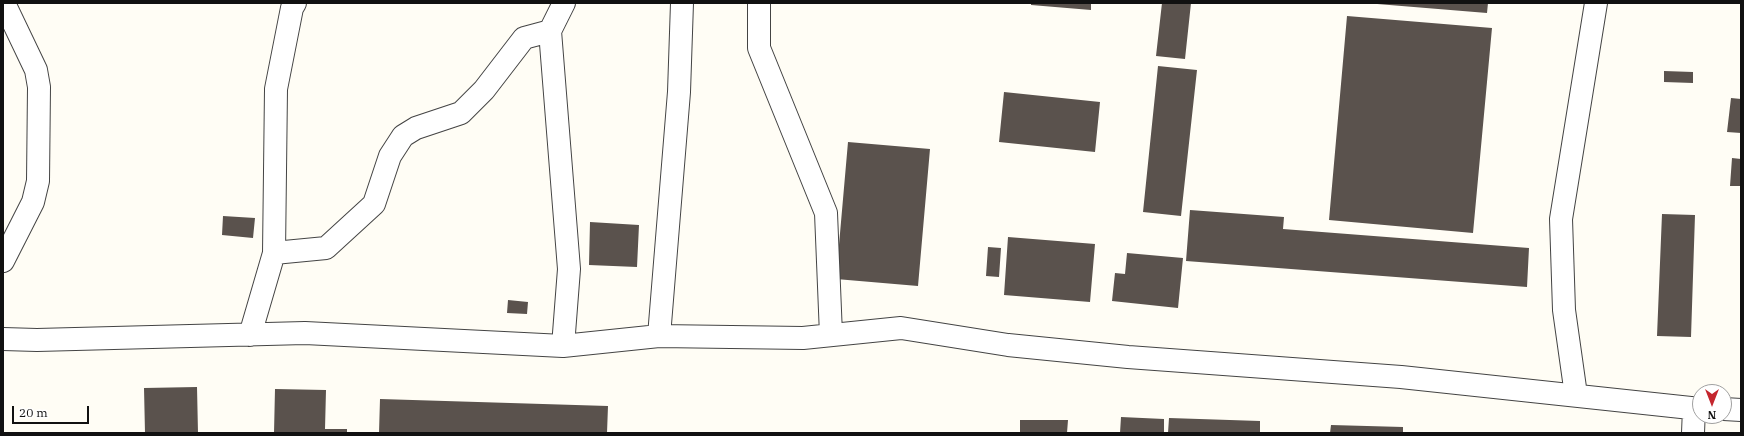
<!DOCTYPE html>
<style>
body{margin:0}
#map{position:relative;width:1744px;height:436px;overflow:hidden;background:#fffdf5;font-family:"IBM Plex Serif",serif}
canvas{display:block}
.frame{position:absolute;inset:0;border:4px solid #111;pointer-events:none}
.north{position:absolute;left:1692px;top:384px;width:40px;height:40px;box-sizing:border-box;background:#fff;border:1px solid #a0a0a0;border-radius:50%;rotate:180deg;font-size:11px;font-weight:700;line-height:16px;text-align:center;color:#111}
.north::after{content:'';display:block;margin:auto;width:14px;height:18px;background:#c4262e;clip-path:polygon(50% 0,100% 100%,50% 72%,0 100%)}
.scale{position:absolute;left:12px;top:406px;width:77px;height:18px;box-sizing:border-box;border:2px solid #111;border-top:0;padding-left:5px;font-size:12px;line-height:14px;white-space:nowrap;color:#111;-webkit-text-stroke:3px #fff;paint-order:stroke}
</style>
<div id="map">
<canvas width="1744" height="436"></canvas>
<div class="frame"></div>
<div class="north">N</div>
<div class="scale">20 m</div>
</div>
<script>
const c = document.querySelector('canvas').getContext('2d');
c.lineJoin = 'round';
function fillPath(path, color) { c.fillStyle = color; c.fill(path, 'evenodd'); }
function strokePath(path, color, width, dash) { c.strokeStyle = color; c.lineWidth = width; c.lineCap = dash ? 'butt' : 'round'; c.setLineDash(dash || []); c.stroke(path); }
const building = new Path2D(`
 M1031,3H1091V10L1031,5Z
 M1162,3H1191L1185,59L1156,56Z
 M1365,3H1488L1487,13Z
 M1347,16L1492,28L1473,233L1329,220Z
 M1158,66L1197,70L1181,216L1143,212Z
 M1664,71L1693,72V83L1664,82Z
 M1004,92L1100,102L1095,152L999,142Z
 M1731,98L1741,99V133L1727,132Z
 M848,142L930,149L918,286L836,279Z
 M1732,158L1741,159V186H1730Z
 M1190,210L1284,217L1283,229L1529,248L1527,287L1186,261Z
 M1662,214L1695,215L1691,337L1657,336Z
 M223,216L255,218L253,238L222,235Z
 M590,222L639,225L637,267L589,265Z
 M1008,237L1095,244L1090,302L1004,295Z
 M988,247L1001,248L999,277L986,276Z
 M1127,253L1183,258L1178,308L1112,301L1115,273L1125,274Z
 M508,300L528,302L527,314L507,313Z
 M197,387L198,433H145L144,388Z
 M275,389L326,390L325,429H347V433H274Z
 M380,399L608,406L607,433H379Z
 M1121,417L1164,419V433H1120Z
 M1169,418L1260,421V433H1168Z
 M1020,420H1068L1067,433H1020Z
 M1331,425L1403,427V433H1330Z`);
const minor = new Path2D(`
 M759,3V48L826,213L831,335
 M274,253L326,248L374,204L390,156L403,136L416,128L461,113L484,90L524,38L550,31
 M3,261L33,202L38,181L39,87L36,70L4,3
 M250,335L274,253L276,89L292,8L295,3
 M659,336L679,92L682,3
 M3,339L37,340L305,333L563,346L659,336L803,338L901,328L1008,345L1128,357L1401,377L1700,409
 M563,346L569,269L550,31L564,3
 M1576,395L1564,310L1561,219L1596,3
 M1724,409L1741,410
 M1693,433L1694,408`);
fillPath(building, '#5a524d');
strokePath(minor, '#444', 24);
strokePath(minor, '#fff', 22);
</script>
